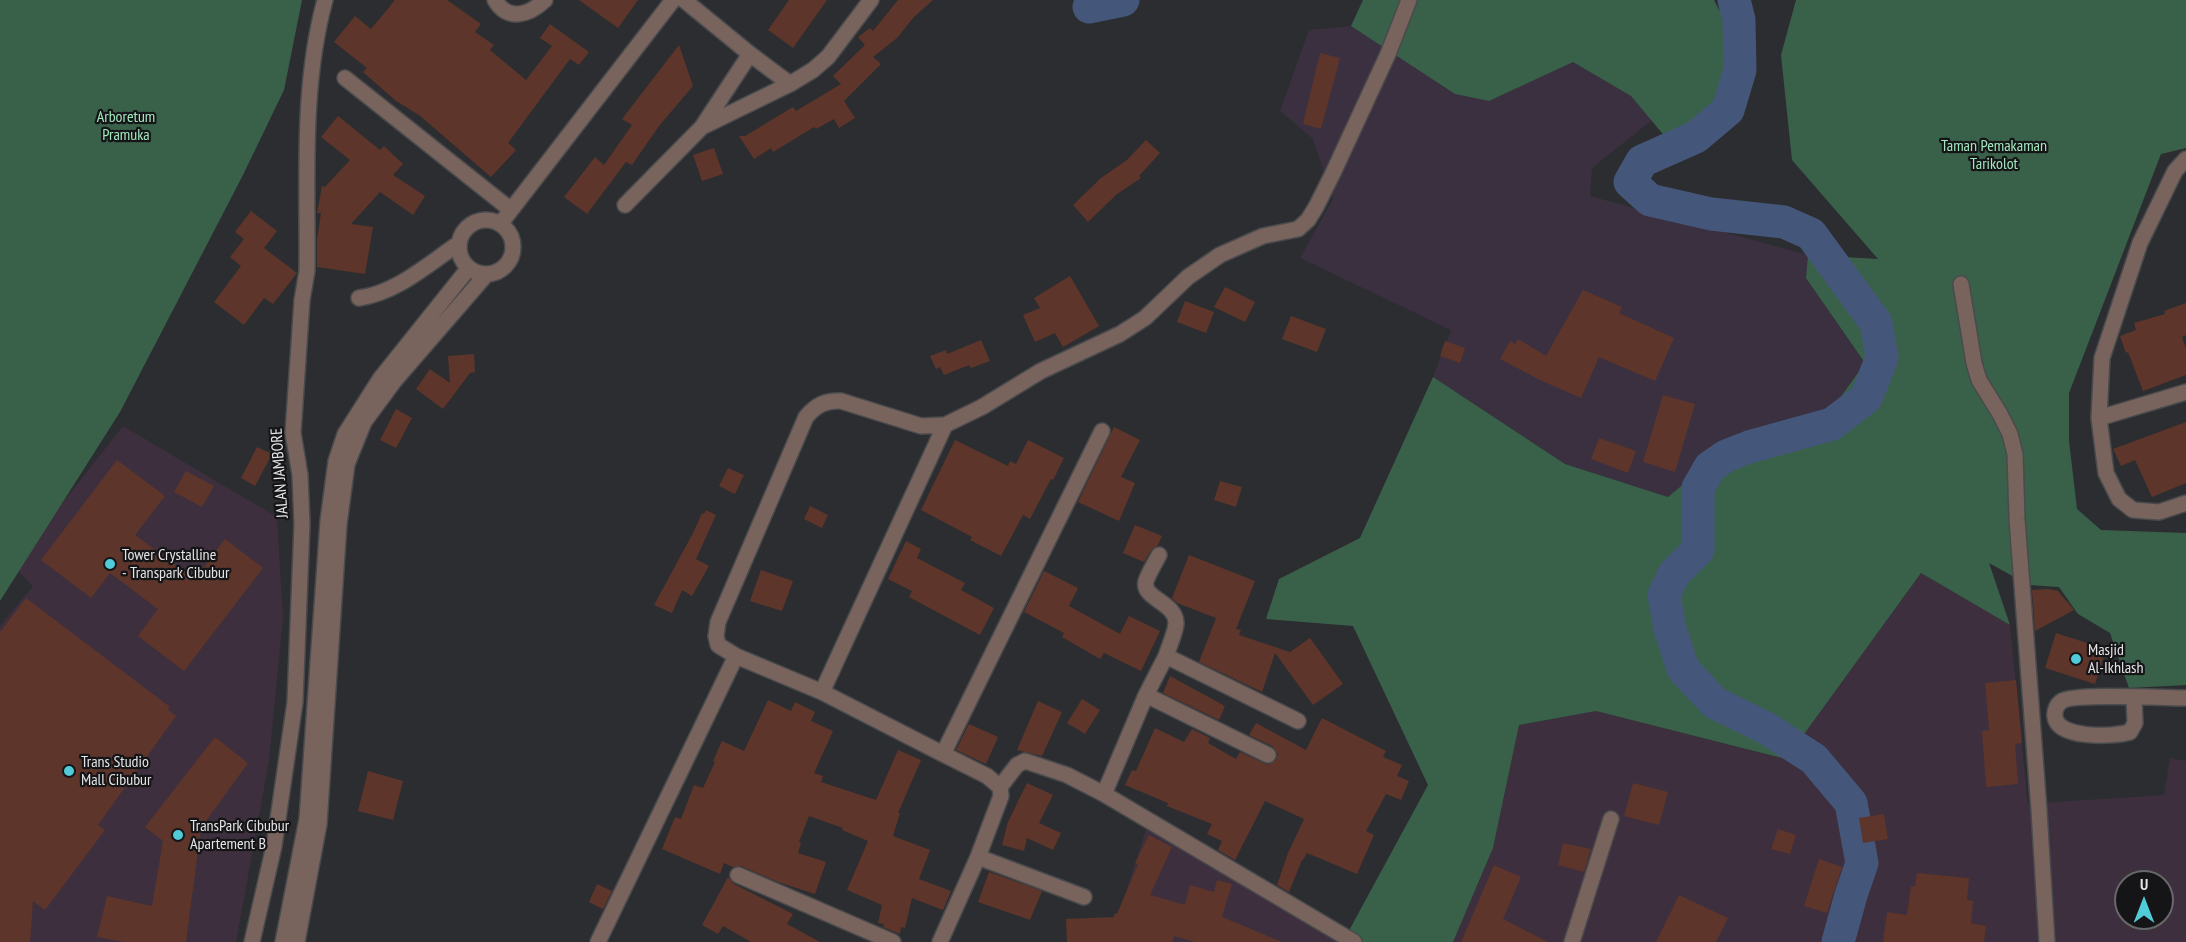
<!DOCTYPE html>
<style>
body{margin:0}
#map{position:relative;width:2186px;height:942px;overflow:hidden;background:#2c2d30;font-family:"PT Sans Narrow",sans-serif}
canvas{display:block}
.north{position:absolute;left:2114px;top:870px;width:60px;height:60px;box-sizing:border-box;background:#151517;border:2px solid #68686a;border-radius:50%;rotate:0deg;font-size:16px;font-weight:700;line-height:24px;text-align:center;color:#e4e4e7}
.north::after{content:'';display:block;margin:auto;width:21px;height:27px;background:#52cbd9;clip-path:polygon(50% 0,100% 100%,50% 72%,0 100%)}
</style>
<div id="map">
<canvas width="2186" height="942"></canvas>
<div class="north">U</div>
</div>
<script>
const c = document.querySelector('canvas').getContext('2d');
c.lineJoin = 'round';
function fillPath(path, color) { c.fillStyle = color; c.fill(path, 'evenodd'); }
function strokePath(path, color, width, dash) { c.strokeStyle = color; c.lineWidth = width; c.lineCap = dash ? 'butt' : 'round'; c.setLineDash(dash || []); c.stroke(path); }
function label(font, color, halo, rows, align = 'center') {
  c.font = font + ' "PT Sans Narrow",sans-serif'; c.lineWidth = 4.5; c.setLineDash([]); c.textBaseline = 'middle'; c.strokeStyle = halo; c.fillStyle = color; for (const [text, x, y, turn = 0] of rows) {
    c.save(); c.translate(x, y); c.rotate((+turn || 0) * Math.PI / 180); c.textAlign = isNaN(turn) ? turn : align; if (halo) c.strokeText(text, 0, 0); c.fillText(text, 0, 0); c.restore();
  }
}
const commercial = new Path2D(`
 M123,426L277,517L283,617L269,761L236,942H0V626L33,586L13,566Z
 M1921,573L2010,625L2028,805L2054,802L2164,795L2170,758L2186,761V942H1453L1493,848L1519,725L1596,711L1786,759ZM2126,882H2162V918H2126Z
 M1151,814L1351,942H1110Z`);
const industrial = new Path2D(`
 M1351,26L1455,94L1489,101L1573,61L1631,96L1652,120L1592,168L1590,196L1808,255L1806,278L1865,363L1822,423L1737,439L1668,497L1565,464L1433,377L1451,330L1300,258L1333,199L1313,139L1280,111L1309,30Z`);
const green = new Path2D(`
 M0,0H302L284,90L243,175L120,412L0,601Z
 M1363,0H1714L1734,39L1722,116L1667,139L1631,96L1573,62L1489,101L1455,94L1351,26Z
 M1796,0H2186V148L2161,154L2069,393V441L2077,509L2101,530L2186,533V685L2129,688L2110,633L2078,614L2059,587L2029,585L1989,563L2010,625L1921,573L1786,759L1596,711L1519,725L1493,848L1453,942H1351L1345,938L1428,785L1353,626L1266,619L1279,579L1360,538L1433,377L1565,464L1668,497L1737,439L1822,423L1865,363L1806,278L1808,255L1878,259L1792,160L1781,55Z`);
const river = new Path2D(`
 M1734,0L1739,20L1740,70L1728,110L1696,137L1642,161L1630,182L1650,200L1711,214L1784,222L1811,234L1876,323L1882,358L1866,398L1832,424L1749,447L1726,456L1710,467L1698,488V550L1674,574L1664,595L1670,629L1683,669L1715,703L1766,728L1814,759L1851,803L1862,863L1851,895L1838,942
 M1089,7L1123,0`);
const building = new Path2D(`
 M395,0H447L481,24L475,32L494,45L490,50L526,80L552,46L540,38L550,24L589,52L579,65L570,59L508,143L516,150L491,177L419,115L396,101L363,72L367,68L334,42L355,16L371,29Z
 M579,0H638L618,28Z
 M789,0H827L793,48L768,30Z
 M898,0H933L914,17L897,38L873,57L881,64L844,101L855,118L839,128L834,119L816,129L814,127L773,152L771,148L754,159L739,136H745L793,107L796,111L841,84L833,76L865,45L858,37L870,28L873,31Z
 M679,45L693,86L659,126L632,165L626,162L587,214L564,197L595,157L604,165L632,125L622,119Z
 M1320,53L1340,58L1321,129L1303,124Z
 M338,116L380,150L384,146L403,164L393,175L425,196L413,215L380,192L351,224L373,227L365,274L317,267V239L321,213H317L322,186L325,187L350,160L321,137Z
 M1146,140L1160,153L1139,176L1141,178L1117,194L1088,222L1073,205L1101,178L1127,160Z
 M714,148L723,174L702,181L693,155Z
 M251,211L277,231L264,248L297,273L273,304L264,298L244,325L214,302L241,266L230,257L244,239L235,232Z
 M1070,276L1099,326L1063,347L1055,333L1035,342L1023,315L1040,308L1034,298Z
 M1225,287L1255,302L1245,322L1214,307Z
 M1583,290L1622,307L1619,313L1674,338L1655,381L1599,357L1581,398L1540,380L1500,359L1510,341L1515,344L1518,339L1546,356Z
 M1185,301L1214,312L1206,333L1177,322Z
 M2186,303V335L2182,337L2186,349V375L2143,391L2128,352L2126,353L2120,336L2136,330L2134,323L2165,314L2164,311Z
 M1291,316L1326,329L1317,352L1282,339Z
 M981,340L990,361L971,368L969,365L944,375L940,367L936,369L930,356L946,350L947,354Z
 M1445,341L1465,348L1460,363L1440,356Z
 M474,354L475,372L470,373L443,409L416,389L430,369L450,383L448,356Z
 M1663,395L1695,404L1675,472L1643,462Z
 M396,409L412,418L396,448L380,440Z
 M2186,422V483L2152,497L2135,460L2121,466L2113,449Z
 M1114,427L1140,440L1121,477L1135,483L1119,521L1078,502Z
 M1599,438L1636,451L1628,473L1591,459Z
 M955,440L1008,466L1010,461L1016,464L1028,440L1064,458L1053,480L1051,479L1030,519L1023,515L1001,556L970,540L972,537L921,510Z
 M257,447L272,454L255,486L241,478Z
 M117,460L165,496L135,535L195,579L225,539L263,568L184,671L138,636L158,609L110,573L91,598L41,560Z
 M728,468L744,475L735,494L719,486Z
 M186,471L214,486L202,507L174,492Z
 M1220,481L1242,487L1236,507L1214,500Z
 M810,506L828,515L822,528L804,519Z
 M706,510L716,515L696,559L709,566L692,596L682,590L672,613L654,605L693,533L702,513L704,514Z
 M1135,525L1162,536L1158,545L1151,550L1144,562L1123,553Z
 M906,541L921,549L917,558L965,583L961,590L994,608L980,635L909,597L912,591L888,579Z
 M1189,555L1255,581L1236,629L1241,630L1239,635L1290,652L1310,638L1343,684L1313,705L1275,653L1262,692L1199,662L1216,618L1177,603L1172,598Z
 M761,570L793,581L782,611L750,601Z
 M1044,571L1078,588L1069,606L1120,634L1129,616L1160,631L1141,671L1104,653L1100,659L1062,637L1064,633L1024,612Z
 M2048,589L2058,591L2074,610L2035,631L2032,590Z
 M26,598L170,707L168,710L176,716L98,825L105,830L45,910L33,901L30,942H0V632Z
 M2056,633L2106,649L2095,684L2045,668Z
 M1170,676L1225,706L1219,720L1163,693Z
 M2016,680L2022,743L2015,744L2018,784L1986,787L1982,731L1989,730L1985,683Z
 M1082,699L1100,710L1085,734L1067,723Z
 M768,700L791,711L795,702L815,712L811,721L833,731L814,773L823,776L821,782L876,800L898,750L921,760L898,813H900L893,836L930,850L919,879L951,891L943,910L912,898L905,928L901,927L900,934L883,927L884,924L878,923L882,905L847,890L868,841L842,830L843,828L809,816L799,842L801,843L798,853L826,862L815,894L778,882L741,866L733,867L724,863L720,874L662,849L675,817L681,819L694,785L703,788L715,762L713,761L722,741L744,751Z
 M1038,701L1062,712L1042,756L1017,750Z
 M1322,718L1386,751L1383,757L1402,765L1397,776L1409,781L1401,800L1386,794L1366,831L1374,835L1357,874L1307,853L1303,860H1302L1289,892L1277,885L1288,853L1304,819L1265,801L1235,860L1218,850L1222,841L1207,834L1212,824L1167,806L1168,803L1125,785L1132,770L1136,771L1155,728L1184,742L1192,729L1210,738L1208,743L1236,759L1240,752L1268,765L1276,760L1278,754L1272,746L1249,735L1256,723L1306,750Z
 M969,724L998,737L986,764L956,750Z
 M215,737L248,763L201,828L186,942H124L97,937L107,896L152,906L163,841L145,827Z
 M368,771L403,781L393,820L358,811Z
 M1027,783L1053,795L1039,823L1061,833L1053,850L1027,838L1024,851L1002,845L1008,822Z
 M1633,783L1668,792L1659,825L1624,816Z
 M1884,814L1888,839L1863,843L1859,818Z
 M1778,829L1796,835L1790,854L1771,849Z
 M1149,835L1172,847L1150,895L1185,905L1190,885L1214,892L1217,880L1232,884L1222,917L1282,942H1195L1174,936L1172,942H1067L1066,919L1114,917L1115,913L1117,914L1138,864L1135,863Z
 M1563,843L1591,849L1584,872L1558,865Z
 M1819,859L1842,867L1827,913L1804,906Z
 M1494,865L1521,877L1503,919L1548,942H1461Z
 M989,872L1042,891L1030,920L978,902Z
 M1917,873L1969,878L1967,900L1973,901L1971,923L1986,926L1984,942H1883L1887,912L1907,915L1911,886H1915Z
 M728,877L734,884L793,914L787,924L820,942H751L723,926L718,934L702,925Z
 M597,884L612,891L603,909L589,902Z
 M1679,895L1728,918L1716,942H1656Z`);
const street = new Path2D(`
 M495,0C508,22 529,15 545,0
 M684,0L750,54L790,84
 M345,78L511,210
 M702,127L750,54
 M2186,159L2175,171L2140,243L2102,358L2099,418L2106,473L2119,499L2133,510L2159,512L2186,503
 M625,205L702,127L790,84L813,70L828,57L871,0
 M459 247a27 27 0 1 1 54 0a27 27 0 1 1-54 0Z
 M501,223L673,0
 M1961,284L1974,363L1979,380L2000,414L2010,434L2015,454L2017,519L2039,810L2047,942
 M359,298C396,293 427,265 458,244
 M2099,418L2186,392
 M1102,431L943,754L822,692L736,656L718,645L716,636L718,622L806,417C816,405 826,400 841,401L921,426L945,425L982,407L1041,371L1120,334L1145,318L1188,277L1220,255L1263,236L1298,229L1308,220L1316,207L1333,173L1388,54L1409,0
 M1159,555C1155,563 1149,572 1146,581C1141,599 1177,602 1176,624C1175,634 1169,646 1166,656
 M822,692L945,425
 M1146,695L1268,755
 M2134,697L2135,723L2130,732C2113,737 2058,739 2055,717C2054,711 2057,704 2062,701C2074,693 2166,698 2186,698
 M1000,787L1017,765L1025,761L1067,775L1104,794L1354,942
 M1104,794L1146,695L1166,656L1298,721
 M978,857L1084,897
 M738,875L893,942
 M252,942L274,846L295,702L302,524L300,475L293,433L302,300L307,271C308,180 301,88 325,0
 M283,942L307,819L328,521L336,461L345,434L380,379L468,269
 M297,942L319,824L339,524L347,464L364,422L395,380L485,276
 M598,942L736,656
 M940,942L978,857L1001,796L1000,787L987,776L943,754
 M1572,942L1611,819`);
const markers = [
 [110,564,6,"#52cbd9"],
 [2076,659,6,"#52cbd9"],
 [69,771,6,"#52cbd9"],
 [178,835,6,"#52cbd9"]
];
const parkNames = [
 ["Arboretum",126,117],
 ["Pramuka",126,135],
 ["Taman Pemakaman",1994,146],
 ["Tarikolot",1994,164]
];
const streetNames = [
 ["JALAN JAMBORE",280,473,-94]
];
const poiNames = [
 ["Tower Crystalline",122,555],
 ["- Transpark Cibubur",122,573],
 ["Masjid",2088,650],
 ["Al-Ikhlash",2088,668],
 ["Trans Studio",81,762],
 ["Mall Cibubur",81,780],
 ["TransPark Cibubur",190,826],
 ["Apartement B",190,844]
];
fillPath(commercial, '#3d2f3d');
fillPath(industrial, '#3b303f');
fillPath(green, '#39614a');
strokePath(river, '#44577a', 33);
fillPath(building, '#5e352b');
strokePath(street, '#494a4d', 18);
strokePath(street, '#78645c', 15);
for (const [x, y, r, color] of markers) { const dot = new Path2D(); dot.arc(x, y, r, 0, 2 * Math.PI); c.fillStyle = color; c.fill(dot); strokePath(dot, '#151517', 2); }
label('16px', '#a1e8be', '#151517', parkNames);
label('16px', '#e4e4e7', '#151517', streetNames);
label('16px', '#e4e4e7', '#151517', poiNames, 'left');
</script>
